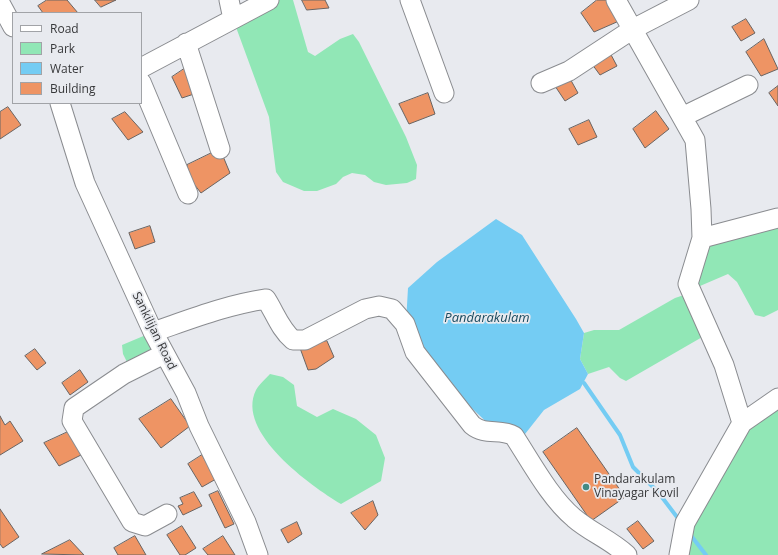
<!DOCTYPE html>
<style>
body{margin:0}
#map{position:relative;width:778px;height:555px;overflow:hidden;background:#e8eaef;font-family:"Open Sans",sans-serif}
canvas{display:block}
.legend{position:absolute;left:12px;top:12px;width:130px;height:92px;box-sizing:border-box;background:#e8eaef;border:1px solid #a1a3a7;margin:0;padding:5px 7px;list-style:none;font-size:12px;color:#37383a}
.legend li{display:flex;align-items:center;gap:8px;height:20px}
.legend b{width:20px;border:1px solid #a1a3a7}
</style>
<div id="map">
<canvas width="778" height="555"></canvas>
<ul class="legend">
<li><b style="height:5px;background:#fff"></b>Road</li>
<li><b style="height:11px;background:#91e7b6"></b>Park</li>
<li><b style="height:11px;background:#74ccf3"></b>Water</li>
<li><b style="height:11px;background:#ee9464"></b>Building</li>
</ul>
</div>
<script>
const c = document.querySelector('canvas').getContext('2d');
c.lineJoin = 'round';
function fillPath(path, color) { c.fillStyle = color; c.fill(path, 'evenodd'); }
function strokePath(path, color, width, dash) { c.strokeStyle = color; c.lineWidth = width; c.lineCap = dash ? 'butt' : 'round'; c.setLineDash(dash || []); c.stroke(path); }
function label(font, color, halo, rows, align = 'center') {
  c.font = font + ' "Open Sans",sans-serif'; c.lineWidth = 3.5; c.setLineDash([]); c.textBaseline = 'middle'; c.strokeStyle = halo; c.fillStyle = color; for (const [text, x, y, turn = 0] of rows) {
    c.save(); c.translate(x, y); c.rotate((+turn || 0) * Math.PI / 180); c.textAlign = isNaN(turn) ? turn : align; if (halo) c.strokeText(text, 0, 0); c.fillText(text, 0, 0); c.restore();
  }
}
const green = new Path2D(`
 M269,0H293L308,52L315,56L340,39L353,34L359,42L406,137L417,165L416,179L407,183L386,185L374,182L365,175L352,173L343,177L336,184L317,191H304L283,182L276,172L269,117L233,19Z
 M778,218V310L764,317L755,315L737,282L728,274L700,286H695L702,238Z
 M690,293L704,336L626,381L620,378L609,367L588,374L580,359L584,333L594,330H619L675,298Z
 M153,332L164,354L132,372L123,354L122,345Z
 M270,374L283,377L294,385L297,406L317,417L333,409L356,419L376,435L385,458L381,481L341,504C311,486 235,432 256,390C259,385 265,379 270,374Z
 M778,398V555H683L685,523L742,423Z`);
const water = new Path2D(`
 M496,219L522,235L576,319L584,333L580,359L588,374L580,389L544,410L514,448L461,398L405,340L408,288L437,262Z`);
const stream = new Path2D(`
 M584,383L620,435L633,467L658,492L680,521
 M689,533L706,555`);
const building = new Path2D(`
 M47,0H67L78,13H43L38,6Z
 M95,0H116L101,7Z
 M302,0H325L329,8L307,10Z
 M597,0H607L619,21L594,32L581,13Z
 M746,19L755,33L741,41L732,27Z
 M764,39L778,69L761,76L746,52Z
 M609,51L617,66L600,75L589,60Z
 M187,67L194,94L182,98L172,77Z
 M568,75L578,93L565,101L553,83Z
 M778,86V106L769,93Z
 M428,93L435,114L409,124L399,104Z
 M8,107L21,125L0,139V112Z
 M656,111L669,129L645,148L633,129Z
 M125,112L143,132L128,140L112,119Z
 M589,120L597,137L578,145L569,129Z
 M220,149L230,173L201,193L190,179L187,165Z
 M150,226L155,242L135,249L129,233Z
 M327,341L334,357L316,369L308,370L300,348Z
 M35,349L46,363L37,370L25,356Z
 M80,370L88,382L70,395L62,383Z
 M171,399L190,426L161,448L139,419Z
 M0,416L5,425L10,421L23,441L0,455Z
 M577,428L625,497L591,521L543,452Z
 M70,431L85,453L59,466L44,443Z
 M202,455L216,479L202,487L188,464Z
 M218,491L234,524L225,528L209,495Z
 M194,492L202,506L183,515L178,506L183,504L180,498Z
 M373,501L378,515L365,530L351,513Z
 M0,509L19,537L3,548L0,544Z
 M638,521L654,541L643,549L627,529Z
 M297,522L302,534L288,543L281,530Z
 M182,526L196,548L185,555H180L167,535Z
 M135,536L146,555H118L114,548Z
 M223,536L235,555H208L203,549Z
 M70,540L84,555L42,554Z`);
const minor = new Path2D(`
 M229,0L233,19
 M410,0L444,93
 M616,0L695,140L701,209L702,238L688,284L724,365L742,423L685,523L679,555
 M0,3L13,27
 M186,43L220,149
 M141,68L269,0
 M141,82L188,194
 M541,83L569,71L633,29L689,0
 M60,103L85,183L153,332L186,393L199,426L246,522L258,555
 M682,117L748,85
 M702,238L778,218
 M153,332C191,319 226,305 266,299C275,313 280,329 293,340H305L365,309L379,306L392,309L405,324L415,352L472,425C485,436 501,428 514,436C531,462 550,498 574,518C590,532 611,540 627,555
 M164,354L124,374L74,408L72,421L132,522L145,526L167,514
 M742,423L778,398`);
const markers = [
 [586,487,4,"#438a83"]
];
const streetNames = [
 ["Sankilijan Road",154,331,64]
];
const poiNames = [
 ["Pandarakulam",594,480],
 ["Vinayagar Kovil",594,494]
];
const waterNames = [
 ["Pandarakulam",487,318]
];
fillPath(green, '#91e7b6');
fillPath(water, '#74ccf3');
strokePath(stream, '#74ccf3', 4);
fillPath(building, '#ee9464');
strokePath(building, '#696462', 1);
strokePath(minor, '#8a8c90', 21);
strokePath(minor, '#fff', 19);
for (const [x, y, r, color] of markers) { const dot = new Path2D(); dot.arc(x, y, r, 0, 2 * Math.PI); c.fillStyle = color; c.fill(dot); strokePath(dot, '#e8eaef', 1.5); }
label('12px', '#37383a', '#e8eaef', streetNames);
label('12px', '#37383a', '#e8eaef', poiNames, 'left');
label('italic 13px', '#194a5f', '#e8eaef', waterNames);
</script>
